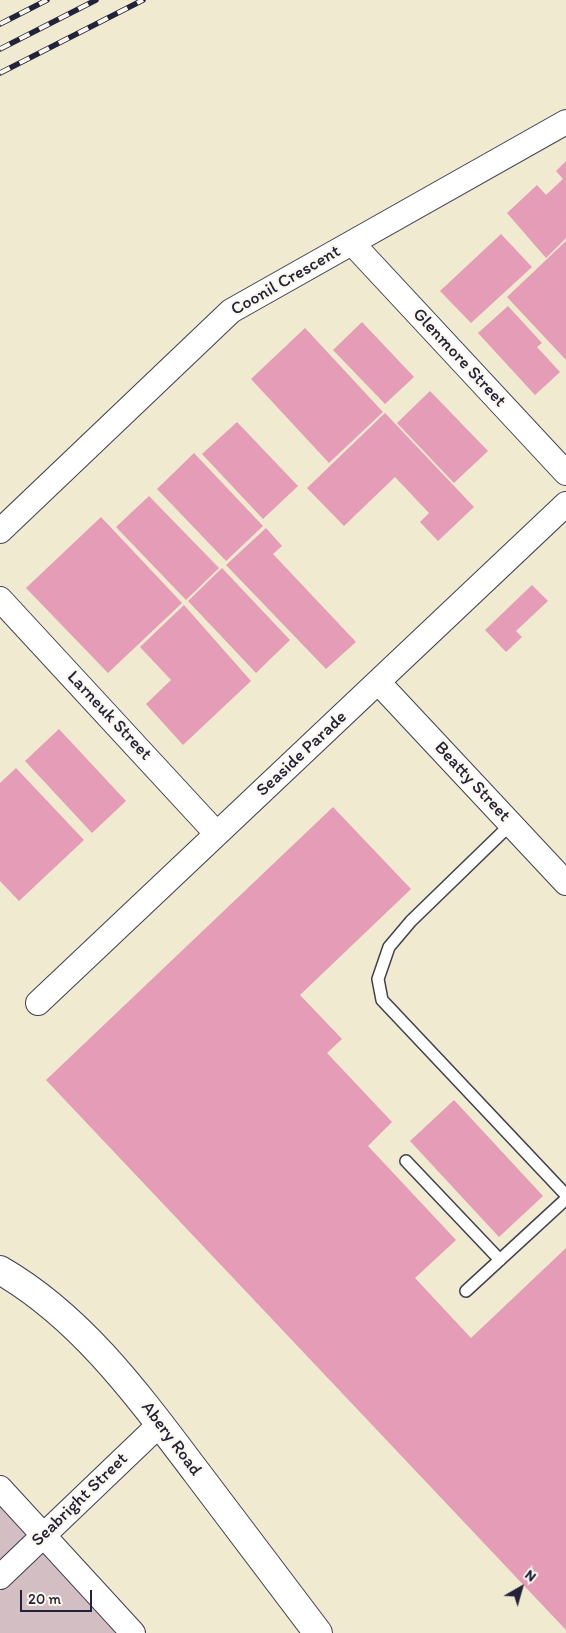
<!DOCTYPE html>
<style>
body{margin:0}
#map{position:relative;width:566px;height:1633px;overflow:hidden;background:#f0ead0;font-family:Itim,sans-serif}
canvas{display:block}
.north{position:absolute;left:496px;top:1563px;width:50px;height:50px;-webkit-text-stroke:4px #fbf7ec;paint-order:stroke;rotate:38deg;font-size:14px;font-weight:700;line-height:20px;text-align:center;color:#22223b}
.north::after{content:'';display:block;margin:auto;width:18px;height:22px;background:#22223b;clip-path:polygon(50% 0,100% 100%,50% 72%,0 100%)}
.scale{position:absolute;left:20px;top:1590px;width:72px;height:22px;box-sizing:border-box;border:2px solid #22223b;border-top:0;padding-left:6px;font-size:15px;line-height:18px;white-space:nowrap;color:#22223b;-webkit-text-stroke:4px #fbf7ec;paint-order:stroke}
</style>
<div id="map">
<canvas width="566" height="1633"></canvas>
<div class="north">N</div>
<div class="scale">20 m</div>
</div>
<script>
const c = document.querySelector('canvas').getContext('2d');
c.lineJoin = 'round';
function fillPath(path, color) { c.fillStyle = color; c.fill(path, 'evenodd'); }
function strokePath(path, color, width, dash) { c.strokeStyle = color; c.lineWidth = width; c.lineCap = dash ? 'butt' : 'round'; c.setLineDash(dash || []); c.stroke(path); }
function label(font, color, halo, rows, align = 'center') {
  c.font = font + ' Itim,sans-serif'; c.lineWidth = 4; c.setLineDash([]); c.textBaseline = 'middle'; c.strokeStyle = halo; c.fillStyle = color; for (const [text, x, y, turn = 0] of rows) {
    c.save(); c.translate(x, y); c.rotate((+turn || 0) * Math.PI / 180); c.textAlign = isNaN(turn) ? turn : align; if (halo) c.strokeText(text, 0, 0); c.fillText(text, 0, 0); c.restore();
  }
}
const industrial = new Path2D(`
 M0,1505L121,1633H0Z`);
const building = new Path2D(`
 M566,161V238L546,258L507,213L537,185L546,195L563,179L556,171Z
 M501,234L532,267L471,323L440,291Z
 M566,241V360L507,297Z
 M508,306L542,343L537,347L560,372L535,395L478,333Z
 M362,322L414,377L385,404L333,350Z
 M305,328L383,412L329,463L251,379Z
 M430,391L488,451L454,483L397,423Z
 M385,413L474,507L438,541L420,522L429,513L395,477L344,526L307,488Z
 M237,422L298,486L263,519L202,454Z
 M194,453L263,526L226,561L157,489Z
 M149,496L219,568L186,600L116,527Z
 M101,517L182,603L108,673L26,588Z
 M266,528L282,546L273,554L356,642L326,669L226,565Z
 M222,568L290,640L256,673L188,601Z
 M532,585L548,601L516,631L522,637L506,652L485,630Z
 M184,605L251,681L183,745L146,704L171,680L140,647Z
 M59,729L126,801L92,833L25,761Z
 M16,768L84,840L19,901L0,881V783Z
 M333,807L411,889L300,995L342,1039L327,1053L392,1122L368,1146L456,1240L415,1278L471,1338L566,1248V1630L46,1080Z
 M454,1100L543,1196L499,1237L410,1141Z`);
const service = new Path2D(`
 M511,824L411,921L389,947L378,979L382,1000L566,1195
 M406,1161L500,1260
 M466,1291L566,1199`);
const minor = new Path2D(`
 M352,243L566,473
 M0,531L231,311L566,122
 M0,599L217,834
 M378,682L566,883
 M38,1003L566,504
 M0,1488L133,1633
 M0,1577L160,1424`);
const secondary = new Path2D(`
 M0,1270C83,1318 140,1398 197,1473C237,1526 277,1579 318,1633`);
const rail = new Path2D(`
 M0,24L47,0
 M0,49L96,0
 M0,73L143,0`);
const streetNames = [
 ["Coonil Crescent",286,281,-30],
 ["Glenmore Street",459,358,47],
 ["Larneuk Street",109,716,47],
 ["Seaside Parade",302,754,-43],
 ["Beatty Street",472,782,47],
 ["Abery Road",171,1439,53],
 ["Seabright Street",80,1500,-44]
];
fillPath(industrial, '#d2bec3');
fillPath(building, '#e59cb7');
strokePath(service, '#414051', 14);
strokePath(minor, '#414051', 26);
strokePath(secondary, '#414051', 30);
strokePath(service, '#fff', 11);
strokePath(minor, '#fff', 24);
strokePath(secondary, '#fff', 28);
strokePath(rail, '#22223b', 5.5);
strokePath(rail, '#fbf7ec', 4, [11]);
label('18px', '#22223b', '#fbf7ec', streetNames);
</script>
